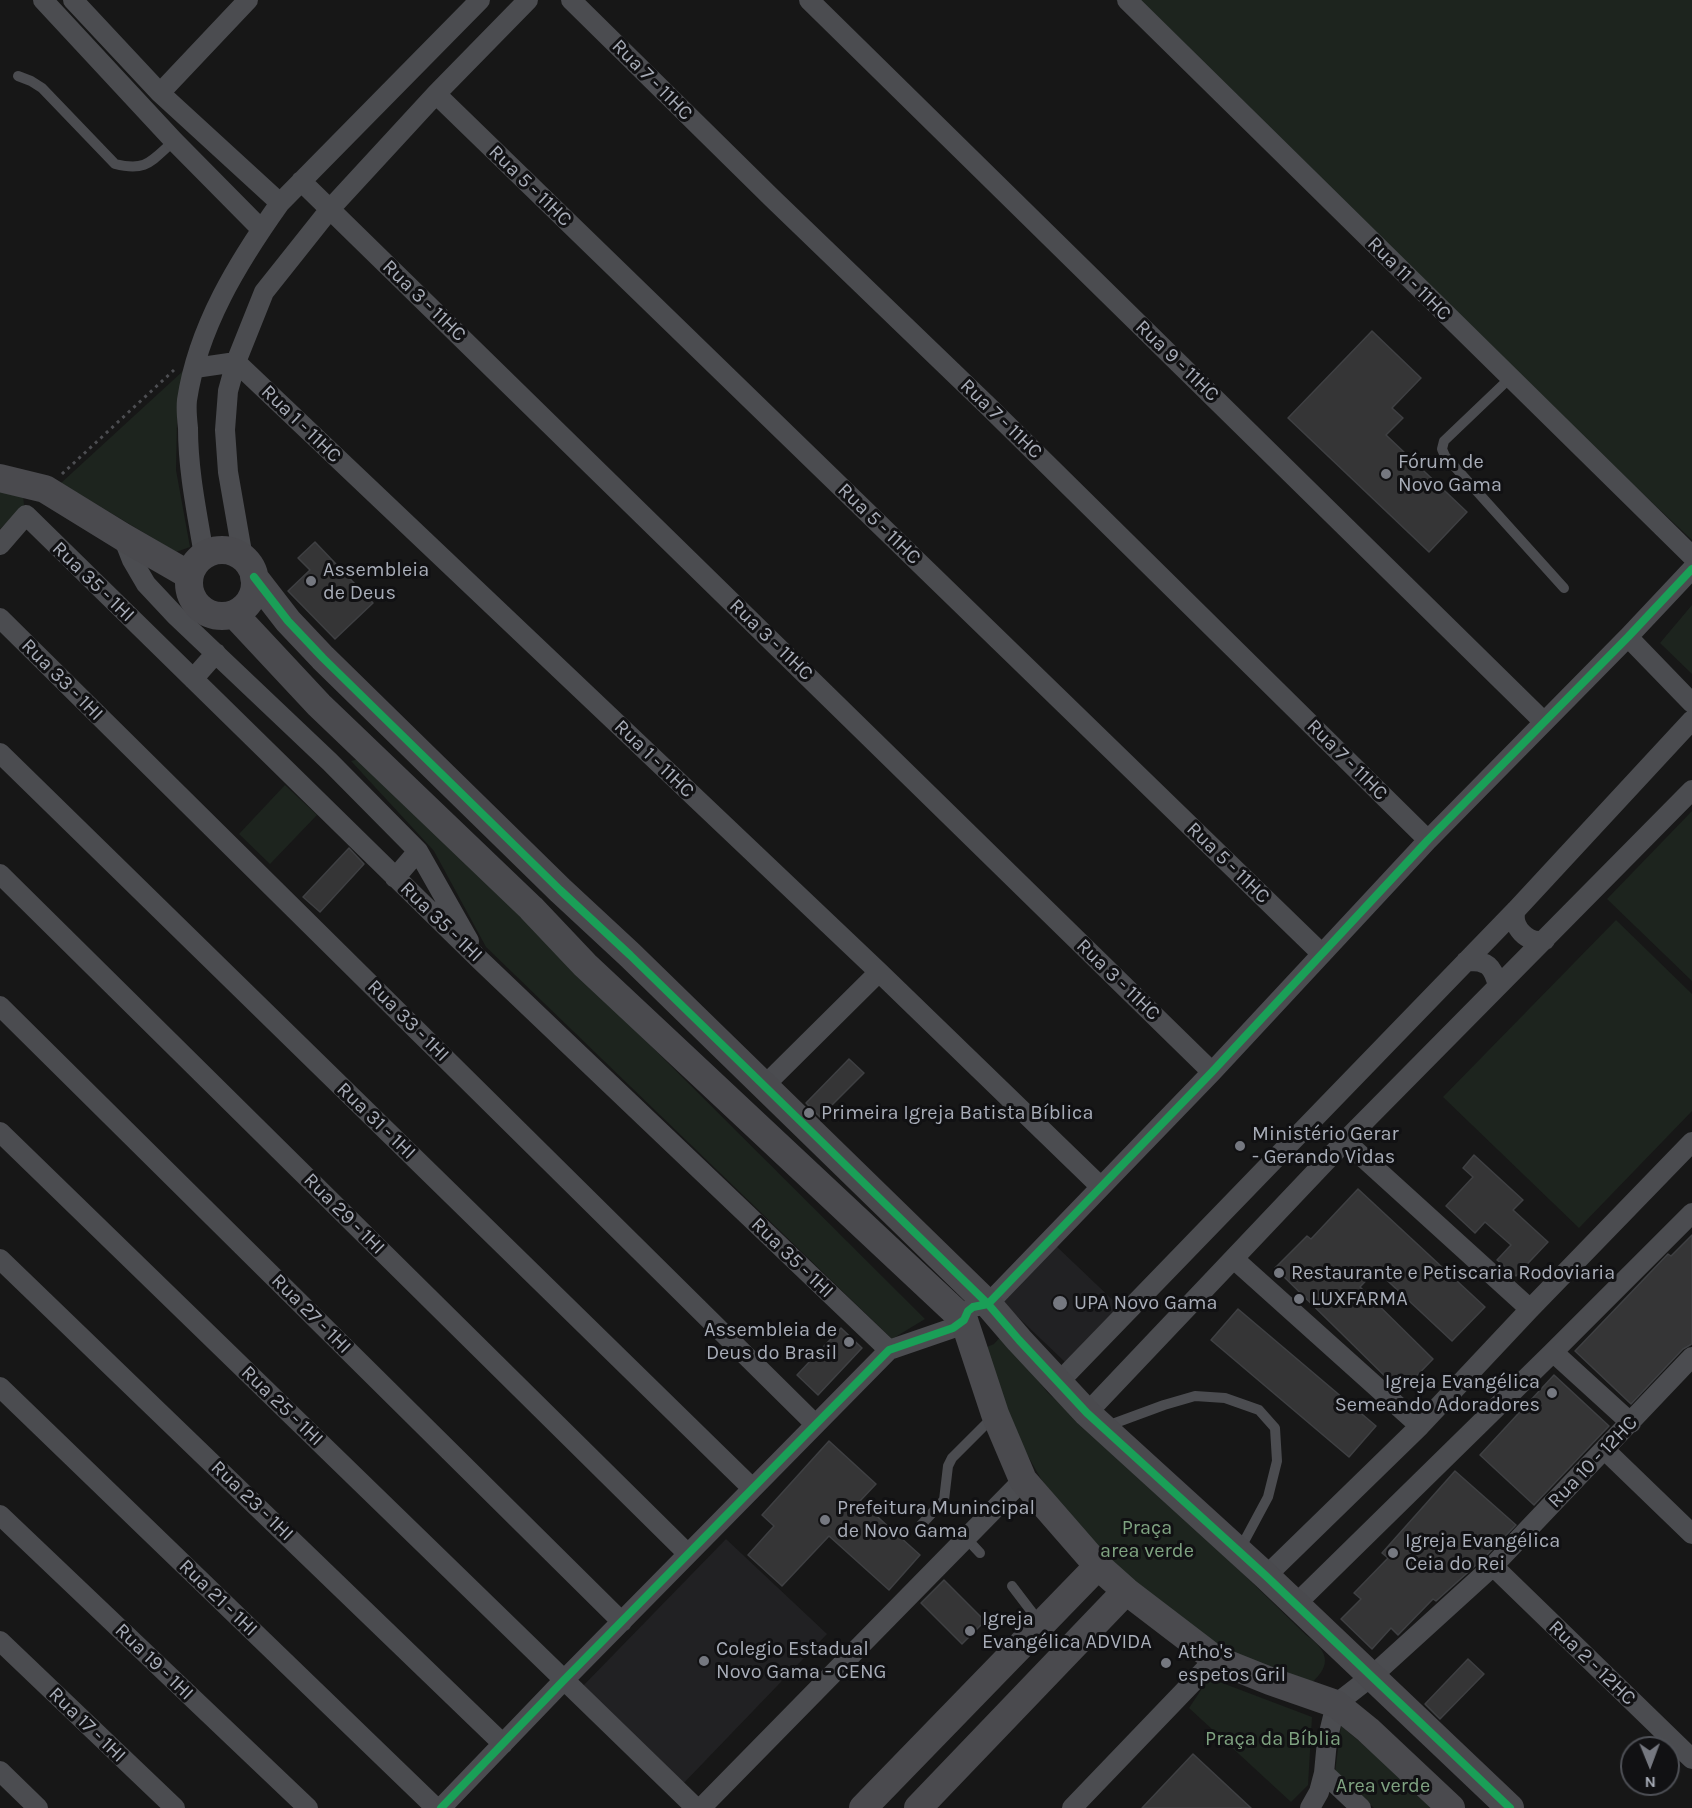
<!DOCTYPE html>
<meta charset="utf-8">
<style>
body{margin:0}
#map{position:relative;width:1692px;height:1808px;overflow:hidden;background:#171717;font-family:Karla,sans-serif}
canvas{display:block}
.north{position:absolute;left:1620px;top:1736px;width:60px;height:60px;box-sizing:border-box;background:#111113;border:2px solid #4d4f55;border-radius:50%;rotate:179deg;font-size:16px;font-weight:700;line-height:24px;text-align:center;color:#a8adb8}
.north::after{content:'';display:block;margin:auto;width:21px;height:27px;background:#757880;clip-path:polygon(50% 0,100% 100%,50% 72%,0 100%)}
</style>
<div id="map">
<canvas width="1692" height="1808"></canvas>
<div class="north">N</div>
</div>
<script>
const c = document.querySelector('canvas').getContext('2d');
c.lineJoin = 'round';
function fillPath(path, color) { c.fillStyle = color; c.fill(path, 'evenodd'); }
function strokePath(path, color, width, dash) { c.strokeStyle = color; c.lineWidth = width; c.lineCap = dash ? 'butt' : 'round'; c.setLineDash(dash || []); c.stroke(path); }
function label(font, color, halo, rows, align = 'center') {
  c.font = font + ' Karla,sans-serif'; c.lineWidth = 6; c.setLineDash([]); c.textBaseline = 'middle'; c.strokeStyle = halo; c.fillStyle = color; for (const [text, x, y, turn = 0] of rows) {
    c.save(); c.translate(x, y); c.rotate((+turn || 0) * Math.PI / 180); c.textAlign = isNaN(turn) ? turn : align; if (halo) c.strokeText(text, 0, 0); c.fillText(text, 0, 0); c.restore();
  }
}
const built = new Path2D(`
 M1054,1244L1119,1306L1065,1362L1000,1300Z
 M726,1539L827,1634L680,1787L581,1688Z`);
const green = new Path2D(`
 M1116,0H1692V540Z
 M183,371L177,420L176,470L190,547L176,552L61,483Z
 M0,490L23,495L24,505L0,529Z
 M1692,605V674L1660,643Z
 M362,758L925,1319L892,1339L486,947L434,851L351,761Z
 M285,785L317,815L270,864L239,834Z
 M1692,811V981L1607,899Z
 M1616,920L1692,994V1111L1579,1228L1443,1097Z
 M1002,1335L1048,1393L1155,1488L1306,1635C1331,1653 1331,1667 1308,1686L1214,1648L1095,1548L1041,1479L1002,1410L982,1349L994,1344Z
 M1209,1678L1312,1717L1308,1785L1291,1802L1189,1708Z
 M1341,1726L1439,1808H1374L1335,1772Z`);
const building = new Path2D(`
 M1372,331L1421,378L1392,408L1403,418L1386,435L1467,512L1429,552L1288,418Z
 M315,542L373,603L335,639L288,591L310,570L298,558Z
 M349,848L364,864L320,912L303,897Z
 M849,1059L864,1073L820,1117L806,1103Z
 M1474,1155L1523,1200L1513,1210L1548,1242L1516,1276L1497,1260L1511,1245L1485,1222L1475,1233L1446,1206L1473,1177L1463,1168Z
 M1358,1189L1485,1307L1452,1341L1376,1270L1360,1287L1433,1359L1401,1392L1275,1268L1307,1236L1311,1239Z
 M1692,1235V1344L1683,1349L1631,1404L1575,1351L1668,1254L1671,1256Z
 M1238,1309L1376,1426L1349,1457L1211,1340Z
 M841,1328L862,1348L818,1395L797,1375Z
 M1554,1375L1609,1426L1534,1505L1480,1455Z
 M829,1441L876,1484L860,1501L920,1555L889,1590L829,1536L782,1586L748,1555L774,1526L762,1515Z
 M1455,1471L1516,1525L1485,1557L1436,1601L1433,1599L1398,1635L1391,1628L1372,1649L1341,1619L1361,1599L1354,1593L1388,1558L1382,1553Z
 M944,1580L985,1621L962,1644L921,1603Z
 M1468,1659L1484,1674L1440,1719L1425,1704Z
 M1193,1754L1251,1808H1142Z`);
const path = new Path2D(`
 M62,474L174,370`);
const lane = new Path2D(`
 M18,76L31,81L42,88L115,164C147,172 151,161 174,141
 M1510,378L1444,441L1442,449L1445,456L1564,588
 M1107,1426L1164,1405L1195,1396L1225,1398L1259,1410L1275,1428L1277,1461L1268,1497L1239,1551
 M921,1525L944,1500L948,1466L952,1458L993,1417
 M966,1538L980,1553
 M1012,1586L1041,1624`);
const street = new Path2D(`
 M43,0L174,141L261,229
 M73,0L160,93L280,203
 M571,0L772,198L990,408L1428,840
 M809,0L1544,722
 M1127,0L1692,556
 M160,93L248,0
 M436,94L1322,954
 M301,181L1212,1072
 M195,368L236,362L879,972L1100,1186
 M123,537L132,560L146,584L175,615L330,762L418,851L469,941
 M0,545L26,515L481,961L889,1350
 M204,555C197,513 188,471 188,428C187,419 186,409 187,400C198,327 238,262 280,203L480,0
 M243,558L228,472L225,430L228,391L236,362L264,292L330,209L436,94L528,0
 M0,618L815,1424
 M1628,637L1692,703
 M193,679L216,653
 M0,753L752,1488
 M0,874L688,1554
 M395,878L418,851
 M1516,910C1510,926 1528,945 1545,940
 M1466,961C1487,960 1493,966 1498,986
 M0,1006L622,1622
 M764,1086L879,972
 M0,1132L696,1808
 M1345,1141L1530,1309
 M0,1259L503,1744
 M1234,1259L1420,1426
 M1553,1352L1631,1423
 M1058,1383L1516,910L1692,720
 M0,1387L436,1808
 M1087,1413L1345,1141L1692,790
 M1605,1450L1692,1534
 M0,1515L308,1808
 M1493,1566L1692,1759
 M1266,1576L1420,1426L1530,1309L1692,1142
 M1295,1605L1553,1352L1692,1213
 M0,1641L175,1808
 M0,1771L38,1808
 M1324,1773L1361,1808
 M441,1808L564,1680L889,1350L953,1328L964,1320L968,1311L973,1307L988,1304L1212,1072L1428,840L1628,637L1692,569
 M701,1808L1023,1480
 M1072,1808L1215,1659
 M1310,1808L1319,1792L1324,1773L1327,1741L1336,1704L1372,1676L1493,1566L1692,1357`);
const secondary = new Path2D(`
 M0,478L45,489L123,537L189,575
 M189 583a33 33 0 1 1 66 0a33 33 0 1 1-66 0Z
 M254,577L288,621L323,658L560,890L630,955L988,1304L1019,1340L1087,1413L1266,1576L1510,1808
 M234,614L319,705L531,908L585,965L964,1320L995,1414L1023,1480L1098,1566L1126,1591L1215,1659L1270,1681L1336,1704L1368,1730L1451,1808
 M863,1808L1098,1566
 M918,1808L1126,1591`);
const cycleway = new Path2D(`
 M254,577L288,621L323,658L560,890L630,955L988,1304L1019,1340L1087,1413L1266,1576L1510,1808
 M441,1808L564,1680L889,1350L953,1328L964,1320L968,1311L973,1307L988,1304L1212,1072L1428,840L1628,637L1692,569`);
const markers = [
 [1386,474,6,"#757880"],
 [311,581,6,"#757880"],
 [809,1113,6,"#757880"],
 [1240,1146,6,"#757880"],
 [1279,1273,6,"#757880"],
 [1299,1299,6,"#757880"],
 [1060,1303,8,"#757880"],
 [849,1342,6,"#757880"],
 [1552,1393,6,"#757880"],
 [825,1520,6,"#757880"],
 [1393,1553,6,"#757880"],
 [970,1631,6,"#757880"],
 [704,1661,6,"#757880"],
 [1166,1663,6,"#757880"]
];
const streetNames = [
 ["Rua 7 - 11HC",652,80,45],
 ["Rua 5 - 11HC",530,186,44],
 ["Rua 11 - 11HC",1409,279,45],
 ["Rua 3 - 11HC",424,301,44],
 ["Rua 9 - 11HC",1177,361,44],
 ["Rua 7 - 11HC",1001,419,44],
 ["Rua 1 - 11HC",301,424,44],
 ["Rua 5 - 11HC",879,524,44],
 ["Rua 35 - 1HI",93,582,44],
 ["Rua 3 - 11HC",771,640,44],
 ["Rua 33 - 1HI",62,680,45],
 ["Rua 1 - 11HC",654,759,44],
 ["Rua 7 - 11HC",1347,760,45],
 ["Rua 5 - 11HC",1228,863,44],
 ["Rua 35 - 1HI",441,922,44],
 ["Rua 3 - 11HC",1118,980,44],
 ["Rua 33 - 1HI",408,1021,45],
 ["Rua 31 - 1HI",376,1121,44],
 ["Rua 29 - 1HI",344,1214,45],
 ["Rua 35 - 1HI",792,1258,44],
 ["Rua 27 - 1HI",311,1314,45],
 ["Rua 25 - 1HI",282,1406,44],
 ["Rua 10 - 12HC",1593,1462,-46],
 ["Rua 23 - 1HI",252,1501,44],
 ["Rua 21 - 1HI",218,1598,44],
 ["Rua 19 - 1HI",154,1662,44],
 ["Rua 2 - 12HC",1592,1663,44],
 ["Rua 17 - 1HI",87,1725,44]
];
const poiNames = [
 ["Fórum de",1398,462],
 ["Novo Gama",1398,485],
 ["Assembleia",323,570],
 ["de Deus",323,593],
 ["Primeira Igreja Batista Bíblica",821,1113],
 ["Ministério Gerar",1252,1134],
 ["- Gerando Vidas",1252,1157],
 ["Restaurante e Petiscaria Rodoviaria",1291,1273],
 ["LUXFARMA",1311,1299],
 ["UPA Novo Gama",1074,1303],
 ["Assembleia de",837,1330,"right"],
 ["Deus do Brasil",837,1353,"right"],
 ["Igreja Evangélica",1540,1382,"right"],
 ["Semeando Adoradores",1540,1405,"right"],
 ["Prefeitura Munincipal",837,1508],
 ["de Novo Gama",837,1531],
 ["Igreja Evangélica",1405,1541],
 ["Ceia do Rei",1405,1564],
 ["Igreja",982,1619],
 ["Evangélica ADVIDA",982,1642],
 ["Colegio Estadual",716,1649],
 ["Novo Gama - CENG",716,1672],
 ["Atho's",1178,1652],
 ["espetos Gril",1178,1675]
];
const parkNames = [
 ["Praça",1147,1528],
 ["area verde",1147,1551],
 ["Praça da Bíblia",1273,1739],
 ["Area verde",1383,1786]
];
fillPath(built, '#212123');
fillPath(green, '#1d241e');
fillPath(building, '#353536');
strokePath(building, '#3f4043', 1.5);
strokePath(path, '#4d4e52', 3, [3, 4.5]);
strokePath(lane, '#4b4c50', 10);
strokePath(street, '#4b4c50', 20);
strokePath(secondary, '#4a4a4e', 28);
strokePath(cycleway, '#1a9f57', 8);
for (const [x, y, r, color] of markers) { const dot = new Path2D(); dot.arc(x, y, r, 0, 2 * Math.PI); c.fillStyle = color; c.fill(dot); strokePath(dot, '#111113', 2); }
label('20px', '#a8adb8', '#111113', streetNames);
label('20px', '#a8adb8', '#111113', poiNames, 'left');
label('20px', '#7fa381', '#111113', parkNames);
</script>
